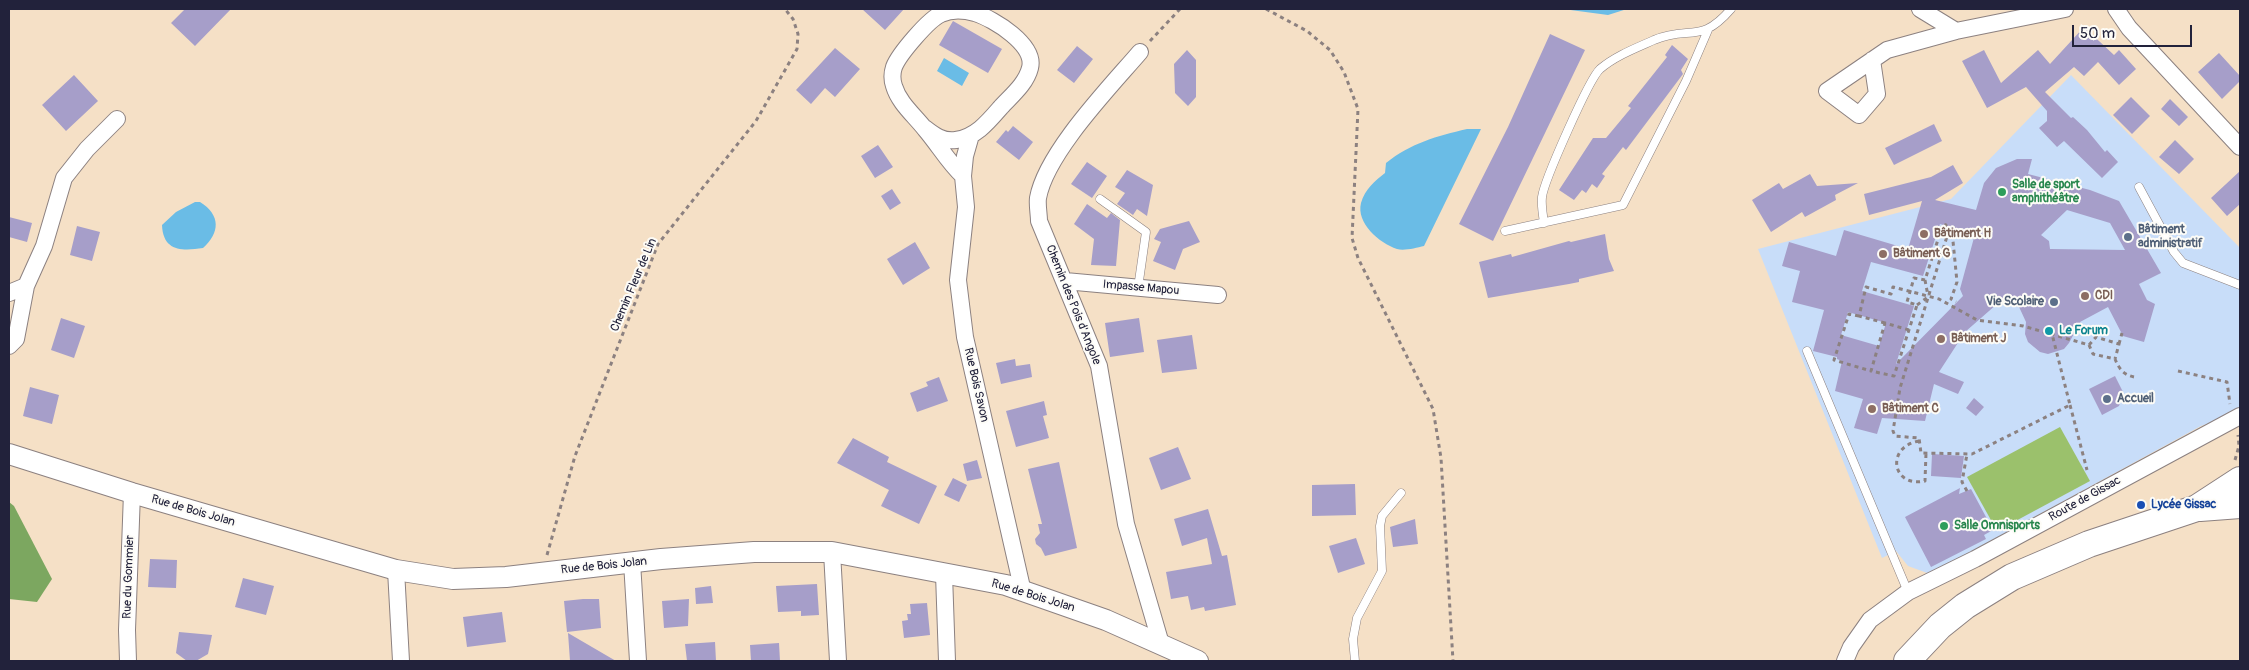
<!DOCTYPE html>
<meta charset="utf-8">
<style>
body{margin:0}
#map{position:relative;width:2249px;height:670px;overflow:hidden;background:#f5e0c6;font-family:Pangolin,sans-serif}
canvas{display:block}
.frame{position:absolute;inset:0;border:10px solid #22223b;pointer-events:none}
.scale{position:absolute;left:2072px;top:25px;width:120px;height:22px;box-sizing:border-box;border:2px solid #22223b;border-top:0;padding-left:6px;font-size:15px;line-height:18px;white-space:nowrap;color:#22223b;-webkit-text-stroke:4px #fdfcf7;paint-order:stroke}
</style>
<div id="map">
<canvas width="2249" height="670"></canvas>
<div class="frame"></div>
<div class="scale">50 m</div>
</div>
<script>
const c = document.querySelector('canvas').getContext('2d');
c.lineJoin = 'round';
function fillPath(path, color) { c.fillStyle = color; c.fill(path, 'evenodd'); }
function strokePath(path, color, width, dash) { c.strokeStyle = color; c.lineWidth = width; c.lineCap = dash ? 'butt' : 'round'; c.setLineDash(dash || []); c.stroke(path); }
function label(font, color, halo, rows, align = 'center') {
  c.font = font + ' Pangolin,sans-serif'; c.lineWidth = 4; c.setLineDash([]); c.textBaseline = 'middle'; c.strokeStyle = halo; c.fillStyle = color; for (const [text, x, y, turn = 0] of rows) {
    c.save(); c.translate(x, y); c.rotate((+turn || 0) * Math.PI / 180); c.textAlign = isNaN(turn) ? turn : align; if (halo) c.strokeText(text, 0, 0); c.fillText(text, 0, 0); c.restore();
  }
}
const built = new Path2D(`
 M2071,75L2240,248V412L2201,426L1930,574L1908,566L1896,551L1882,558L1758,249L1951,199Z`);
const green = new Path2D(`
 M2060,427L2090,481L1997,531L1967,477Z`);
const forest = new Path2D(`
 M9,502L14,506L52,579L37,602L9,599Z`);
const water = new Path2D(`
 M1563,9H1627L1608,15Z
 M944,58L969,73L962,86L937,71Z
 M1467,129H1481L1424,246C1416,248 1404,251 1397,249C1379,243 1356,223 1361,203C1365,189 1375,181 1385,173L1386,163C1411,143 1437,136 1467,129Z
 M195,202H200C221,215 220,233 203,248C183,251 163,252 162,225L176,212Z`);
const building = new Path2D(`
 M185,9H231L195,46L171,23Z
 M862,9H904L885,30Z
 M953,21L1002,49L988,73L939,45Z
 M2084,27L2114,55L2119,50L2136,69L2119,85L2098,62L2084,76L2074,67L2045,92L2071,118L2073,117L2087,130L2105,152L2107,150L2118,162L2102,178L2064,141L2057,147L2039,128L2047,121V111L2026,87L1987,108L1962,61L1984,50L2001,83L2038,50L2050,64Z
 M1550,34L1585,50L1493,241L1459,224L1508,127Z
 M1672,45L1688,59L1681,70L1683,74L1626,150L1623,147L1602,174L1605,176L1597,188L1592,184L1586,193L1582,190L1574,200L1559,190L1593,138H1606L1631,108L1628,106L1667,57L1665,55Z
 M1077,46L1093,59L1074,83L1057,70Z
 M835,48L860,69L835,97L825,88L811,104L796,90Z
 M1187,50L1196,60V97L1188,106L1175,93L1174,64Z
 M2219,53L2240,76V81L2222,99L2198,72Z
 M74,75L98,101L66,131L42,105Z
 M2131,97L2150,116L2132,134L2113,115Z
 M2170,99L2188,117L2179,126L2161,109Z
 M1934,124L1942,141L1894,165L1885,148Z
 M1013,126L1033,142L1019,160L996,142L1006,130L1008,132Z
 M2175,140L2194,159L2179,174L2159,157Z
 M878,145L893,167L875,178L861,156Z
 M2017,159H2032L2028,174L2090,190L2119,201L2161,273L2139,284L2147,300L2155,304L2144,342L2123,336L2108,307L2080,322L2083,328H2077L2069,343L2064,349L2048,354L2040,352L2028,342L2025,334L2026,322L2014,296L1997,304L1965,332L1939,372L1964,382L1958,394L1934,384L1925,421L1882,418L1877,434L1854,428L1863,399L1835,391L1842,361L1837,359V357L1813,351L1824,310L1792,302L1800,271L1782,266L1789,242L1836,256L1844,230L1908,249L1922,201L1869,215L1864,194L1931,177L1953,165L1963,183L1935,200L1976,210L1984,183L1996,168ZM2067,210L2110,223L2125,250L2050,249L2049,241L2041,235ZM1940,224L1975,234L1960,289L1963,296L1896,364L1914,306L1862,291L1871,262L1923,276ZM1848,312L1886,323L1879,346L1841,335Z
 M1087,162L1107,176L1092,198L1071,184Z
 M1127,170L1153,185L1147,216L1137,209L1133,215L1117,204L1125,193L1115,187Z
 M2240,171V204L2227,216L2211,198Z
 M1810,174L1817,186L1858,183L1835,195L1836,200L1805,217L1802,212L1771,232L1752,200L1779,183L1783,189Z
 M892,189L901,203L890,210L881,196Z
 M1087,204L1107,218L1111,213L1120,220L1116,266L1091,265L1094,239L1074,224Z
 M9,217L32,223L27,242L9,237Z
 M1189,221L1200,242L1183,249L1175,270L1153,261L1161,242L1154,239L1160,229Z
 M77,226L100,232L92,261L70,255Z
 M1605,234L1609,259L1614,271L1579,279V282L1569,284L1488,298L1479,262L1511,254L1512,257L1569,241L1571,242Z
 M915,242L930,268L903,285L887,259Z
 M61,318L85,326L74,358L51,350Z
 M1139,318L1144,352L1110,357L1105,323Z
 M1192,335L1197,369L1162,373L1157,340Z
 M1015,359L1016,366L1030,364L1032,377L1001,384L996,363Z
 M2115,376L2123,392L2119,406L2102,415L2089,389Z
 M939,377L948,401L917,412L910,393L928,386L926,382Z
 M30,387L59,395L52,424L23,416Z
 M1974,398L1984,407L1976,416L1966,408Z
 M1044,401L1047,415L1043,416L1049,438L1016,447L1006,411Z
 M853,438L889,457L887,462L937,486L919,524L881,506L889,490L837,463Z
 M1178,447L1191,479L1161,490L1149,458Z
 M1932,454L1964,456L1961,478L1931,476Z
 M977,460L982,478L967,481L963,464Z
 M1059,462L1077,548L1045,556L1041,548L1036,544L1035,539L1040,533L1038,524H1042L1028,469Z
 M953,478L967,485L959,502L944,495Z
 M1355,484L1356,515L1312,516V485Z
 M1960,488L1959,494L1971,489L1993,530L1984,535L1986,539L1931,567L1905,517Z
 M1208,509L1222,556L1227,555L1236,605L1205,611L1204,607L1191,610L1188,596L1171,599L1166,572L1212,564L1207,538L1182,546L1174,519Z
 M1415,519L1418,544L1393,547L1390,527Z
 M1356,538L1365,564L1338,573L1329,546Z
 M150,559L177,560L176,588L148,587Z
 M243,578L274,586L266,615L235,607Z
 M817,584L819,615L801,616V611L778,612L776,586Z
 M711,586L713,603L696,604L695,588Z
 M583,599H599L601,628L567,632L564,601Z
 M689,599L688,626L664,628L662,601Z
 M927,603L930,635L904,638L902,621L908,620L907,614H911L910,604Z
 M502,612L506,642L467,647L463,617Z
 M179,632L212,635L208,654L196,661H187L176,653Z
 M568,633L616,661H570Z
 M715,642L716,661H687L685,644Z
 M779,643L780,661H751L750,645Z`);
const path = new Path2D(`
 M1266,9L1307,31L1330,50L1344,72L1358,109L1352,238L1358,258L1433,409L1441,458L1453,661
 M1150,41L1180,9
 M1949,230L1900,388L1893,431L1895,436L1919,438L1921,453L1972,454L2070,405L2052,334
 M1925,280L1928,296
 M1917,305L1928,297
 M1859,316L1849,314L1834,360L1871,371
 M1885,323L1859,316L1866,287L1891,294L1893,287L1939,299L1977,320L2023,326L2089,345
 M1909,330L1885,323L1871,371L1894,376L1917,305L1907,302L1914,278L1925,280L1943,224L1946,225L1945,229L1952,231L1957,282L1951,299L1956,302
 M2119,344L2122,333
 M2089,345L2093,354L2115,359C2119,369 2124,375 2134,377
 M2089,345L2096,337L2119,344L2115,359
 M2178,371L2227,382L2230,404
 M2070,405L2087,470
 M1919,441C1885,447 1892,488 1925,481L1926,453
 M2235,460L2239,446L2238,435
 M1967,491L1962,482L1967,454
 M547,555L575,456L658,244L756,121L797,49L798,34L793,19L785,9`);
const service = new Path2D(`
 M2139,187L2174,252L2183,263L2240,285
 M1100,199L1146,232L1138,288
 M1544,223C1543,215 1541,205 1542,197C1544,181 1589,79 1600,69C1615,56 1636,48 1654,40C1690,25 1700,45 1731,9
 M1505,231L1623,205L1686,81L1708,30
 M1807,351L1908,592
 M1355,661L1353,639L1357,618L1382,571L1380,526L1382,516L1401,493`);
const minor = new Path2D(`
 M1920,9L1956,31L2065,9
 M2116,9L2129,28L2240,147
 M1140,52C1110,87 1046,153 1038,198C1037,205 1039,214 1039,221L1099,366L1126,524L1161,644
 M1872,60L1877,94L1859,115L1827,91L1887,50L1956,31
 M925,128C934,135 943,142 956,140C976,137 988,122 1001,107C1011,96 1026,84 1030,68C1036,45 994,19 975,13C964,10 952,9 941,14C929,19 899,54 894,67C892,73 892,80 894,86C899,103 914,115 925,129C938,144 948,162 963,176
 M971,135L965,156L963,176L966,207L958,280L965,337L1023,592
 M1065,281L1218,295
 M9,293L26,286L44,246L64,178L87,149L117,119
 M9,346L16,339L26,286
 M832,552L838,661
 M632,562L638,661
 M396,570L401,661
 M944,574L947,661
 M128,661L127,630L132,493
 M1845,661L1851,647L1870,620L1908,592L1975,559L2240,416`);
const tertiary = new Path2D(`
 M9,454L132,493L396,570L453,579L506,577L661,559L754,552H832L1006,585L1106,620L1198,661`);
const primary = new Path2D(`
 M2200,508L2240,505
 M1907,661L1940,626L1965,606L2012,577L2089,544L2197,508L2240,480`);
const markers = [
 [2002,192,5,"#2e9e5b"],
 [1924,234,5,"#8d6e63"],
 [2128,237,5,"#5c6f8a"],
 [1883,254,5,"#8d6e63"],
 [2085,296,5,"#8d6e63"],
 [2054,302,5,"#5c6f8a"],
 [2049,331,5,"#0f9aa8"],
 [1941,339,5,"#8d6e63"],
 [2107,399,5,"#5c6f8a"],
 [1872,409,5,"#8d6e63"],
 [2141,505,5,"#1a4fb4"],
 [1944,526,5,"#2e9e5b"]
];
const leisureNames = [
 ["Salle de sport",2012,185],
 ["amphithéâtre",2012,199],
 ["Salle Omnisports",1954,526]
];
const serviceNames = [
 ["Bâtiment",2138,230],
 ["administratif",2138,244],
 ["Vie Scolaire",2044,302,"right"],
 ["Accueil",2117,399]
];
const educationNames = [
 ["Bâtiment H",1934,234],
 ["Bâtiment G",1893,254],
 ["CDI",2095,296],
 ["Bâtiment J",1951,339],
 ["Bâtiment C",1882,409]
];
const streetNames = [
 ["Chemin Fleur de Lin",634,285,-67],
 ["Impasse Mapou",1141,288,5],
 ["Chemin des Pois d'Angole",1073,305,68],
 ["Rue Bois Savon",976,385,77],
 ["Route de Gissac",2085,499,-29],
 ["Rue de Bois Jolan",193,511,16],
 ["Rue de Bois Jolan",604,566,-6],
 ["Rue du Gommier",129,577,-88],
 ["Rue de Bois Jolan",1033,596,17]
];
const cultureNames = [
 ["Le Forum",2059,331]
];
const transitNames = [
 ["Lycée Gissac",2151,505]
];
fillPath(built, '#c8ddf9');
fillPath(green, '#9bc16c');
fillPath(forest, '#7ca760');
fillPath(water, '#6abce6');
fillPath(building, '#a69ec9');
strokePath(service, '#8c8180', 9);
strokePath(minor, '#8c8180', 18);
strokePath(tertiary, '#8c8180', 22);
strokePath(primary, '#8c8180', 28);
strokePath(path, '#8c8180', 3, [4, 4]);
strokePath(service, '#fff', 8);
strokePath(minor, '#fff', 16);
strokePath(tertiary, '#fff', 20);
strokePath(primary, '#fff', 26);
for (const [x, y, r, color] of markers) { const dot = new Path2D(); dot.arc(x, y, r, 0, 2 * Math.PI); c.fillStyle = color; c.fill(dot); strokePath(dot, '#fdfcf7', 2); }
label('bold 12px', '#27864d', '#fdfcf7', leisureNames, 'left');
label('bold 12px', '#4e5e75', '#fdfcf7', serviceNames, 'left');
label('bold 12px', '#785e54', '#fdfcf7', educationNames, 'left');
label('12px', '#22223b', '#fdfcf7', streetNames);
label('bold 12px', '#0d838f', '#fdfcf7', cultureNames, 'left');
label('bold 12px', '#164399', '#fdfcf7', transitNames, 'left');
</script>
